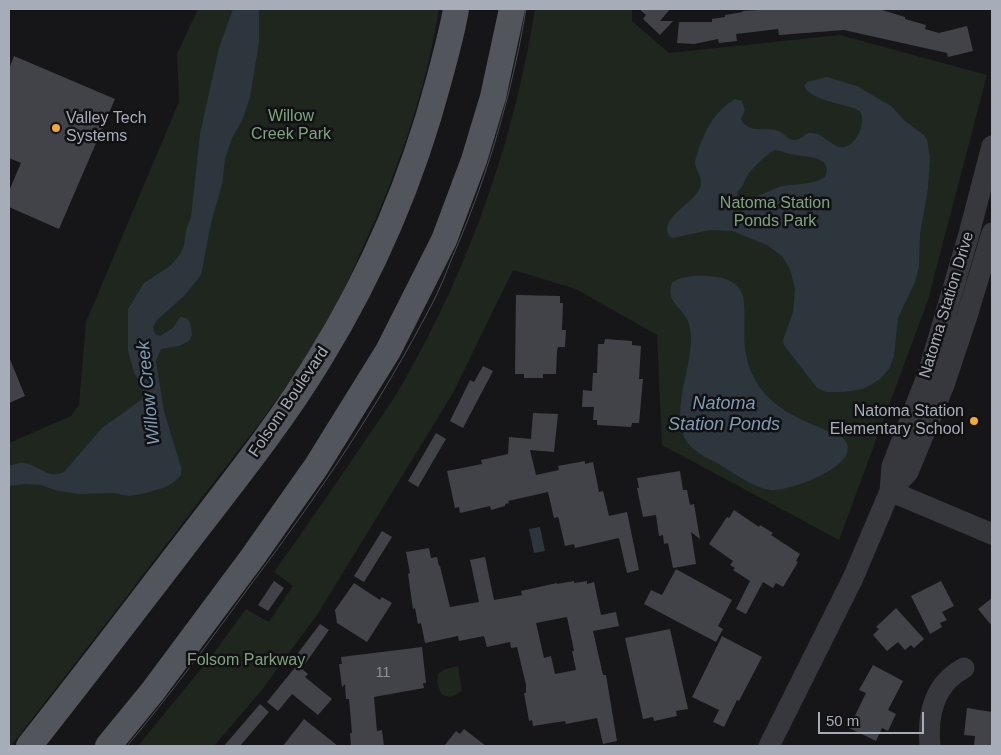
<!DOCTYPE html>
<style>
body{margin:0}
#map{position:relative;width:1001px;height:755px;overflow:hidden;background:#161618;font-family:Arial,sans-serif}
canvas{display:block}
.frame{position:absolute;inset:0;border:10px solid #a7adb8;pointer-events:none}
.scale{position:absolute;left:818px;top:712px;width:106px;height:22px;box-sizing:border-box;border:2px solid #a7adb8;border-top:0;padding-left:6px;font-size:15px;line-height:18px;white-space:nowrap;color:#a7adb8;-webkit-text-stroke:4px #111113;paint-order:stroke}
</style>
<div id="map">
<canvas width="1001" height="755"></canvas>
<div class="frame"></div>
<div class="scale">50 m</div>
</div>
<script>
const c = document.querySelector('canvas').getContext('2d');
c.lineJoin = 'round';
function fillPath(path, color) { c.fillStyle = color; c.fill(path, 'evenodd'); }
function strokePath(path, color, width, dash) { c.strokeStyle = color; c.lineWidth = width; c.lineCap = dash ? 'butt' : 'round'; c.setLineDash(dash || []); c.stroke(path); }
function label(font, color, halo, rows, align = 'center') {
  c.font = font + ' Arial,sans-serif'; c.lineWidth = 5; c.setLineDash([]); c.textBaseline = 'middle'; c.strokeStyle = halo; c.fillStyle = color; for (const [text, x, y, turn = 0] of rows) {
    c.save(); c.translate(x, y); c.rotate((+turn || 0) * Math.PI / 180); c.textAlign = isNaN(turn) ? turn : align; if (halo) c.strokeText(text, 0, 0); c.fillText(text, 0, 0); c.restore();
  }
}
const green = new Path2D(`
 M198,9H439C425,95 396,177 359,256C351,274 343,293 334,311C298,376 250,436 204,495C140,579 76,663 11,746H9V443L71,416L79,405L86,322L179,102L177,54Z
 M535,9H632V21L669,53L840,35L987,75L928,300L839,540L662,445L657,335L576,289L513,270L453,393L317,615L261,691L214,746H138L210,658L246,609L269,622L293,586L274,572C307,526 339,479 371,432C382,415 394,399 404,381C470,266 514,140 535,9Z
 M458,666L462,691C454,696 450,699 441,694L437,681L438,674L445,669Z`);
const water = new Path2D(`
 M233,9H259V42L250,97L242,121L232,138L225,159L222,185L211,223L201,275L185,295L157,320L153,327L155,334L160,336L173,328L180,317L186,318L190,322L192,335L189,341L179,346L161,349L156,361L161,393L164,411L181,467V475L174,482L166,487L142,494L129,496L113,493L80,494L58,491L41,485L26,484L9,486V466C12,465 17,463 21,463C36,462 49,481 64,472L102,428L141,400L145,393L134,372L128,351V309L144,283L170,266L179,256L184,246L186,230L191,217L200,134L219,48Z
 M827,77L857,86L891,106L905,121L924,135L927,140L930,157L928,189L920,234L919,267L915,282L898,318L894,356L889,369L880,379L872,384L863,389L844,392H826L817,388L784,345L783,340L793,312L795,289L790,269L782,256L767,245L732,231L710,230L673,238L670,237C656,218 696,204 701,185C702,178 696,170 695,163C695,159 698,153 699,148C706,128 716,110 735,99L742,101L745,110L741,119C748,134 763,127 776,130C784,132 787,141 796,140C802,139 805,133 810,133C826,131 836,157 852,143C855,139 859,135 860,130C863,123 863,117 860,111C845,103 812,102 804,86L807,82ZM775,150C782,151 788,154 795,155C808,157 834,157 825,177C812,186 794,183 779,187C768,191 749,202 738,198L737,192C745,185 743,182 748,175C751,169 769,152 775,150Z
 M692,276C763,273 739,309 746,354C748,367 754,379 761,389C781,415 813,424 842,437C870,463 789,492 771,490C755,489 731,471 717,463C704,456 688,449 683,434C674,402 690,373 691,341C691,333 690,325 687,319C680,306 665,300 672,283L678,279Z
 M540,527L545,551L534,553L529,529Z`);
const building = new Path2D(`
 M639,9H670L660,21H673L660,35L643,19L646,15Z
 M775,9H879L905,17V19L926,25L925,29L939,33L967,26L973,51L948,57L947,53L844,30L779,35L778,29L736,34L737,41L719,43L718,39L694,44L677,43L679,22H712V19L725,17V15L743,12L742,11Z
 M14,56L115,99L59,229L9,207V191L21,163L9,158V69Z
 M516,295L560,296V303H563L562,330H566L565,347H558L557,351L556,374H543V378H524V374H515Z
 M605,339L632,341V345L641,346L639,379H643L639,423H632L631,427L597,425V420H593L594,407H582L583,390L592,391L593,373H597L598,344H604Z
 M9,357L25,396L9,403Z
 M483,366L493,371L463,428L450,421L470,380L474,382Z
 M533,413L558,414L554,452L530,450L536,475L559,470L558,466L585,461V464L593,462L599,492L603,491L609,516L627,512L639,570L627,573L619,538L575,548L574,544L565,546L559,520L558,517L554,518L548,492L508,501L509,503L505,504V506L491,510L490,506L460,513L459,507L455,508L447,471L482,464L481,460L508,454L509,437L531,439Z
 M436,433L446,439L418,487L408,481Z
 M680,471L683,490H687L690,505L694,504L700,539L691,532L696,564L673,568L668,543L664,544L663,535L659,536L656,515L643,517L637,488H639L637,478Z
 M734,510L759,527L760,525L773,533L771,535L800,554L796,561L798,562L783,587L776,583L773,588L763,582L746,614L736,609L750,581L733,570L735,568L730,565L733,561L709,544L727,517L729,518Z
 M382,531L392,537L364,582L354,576Z
 M429,548L431,558L437,557L439,566H440L450,607L479,602L470,560L485,557L494,600L522,595L521,591L557,583V584L574,581V583L587,581V584L594,582L601,615L616,612L619,626L593,631L603,675H606L617,741L603,744L597,718L566,724L565,721L533,726L532,720L529,721L524,693H526V685L517,647L511,648L510,642L487,647L484,636L459,641L458,636L425,643L421,623L418,624L415,608L413,609L408,574L410,573L406,552ZM567,617L574,651H572L576,670L555,674L551,656L544,658L536,623Z
 M676,569L732,600L718,626L723,629L716,642L644,604L651,590L662,595Z
 M274,581L284,588L268,611L258,605Z
 M941,581L954,606L942,612L947,620L940,623L942,627L930,634L911,596Z
 M354,583L380,600L382,597L392,603L367,642L337,623L335,610Z
 M992,598V626L978,609Z
 M896,608L924,639L914,648L911,645L905,650L898,642L887,651L873,635L879,629L876,627Z
 M320,624L329,630L305,664L295,657Z
 M670,629L688,709L676,711L677,716L654,721L653,717L643,719L625,638Z
 M722,636L762,657L739,701L737,700L724,727L713,722L719,710L692,697Z
 M422,647L426,683H423L424,688L374,697L377,731L382,730L384,746H351L350,733H352L349,699H346L345,684L342,687L339,664H342L341,657Z
 M297,665L308,674L305,677L332,699L318,715L292,694L278,711L267,702Z
 M873,665L903,681L888,710L896,714L888,731L882,728L876,741L849,728L866,693L859,690Z
 M260,704L269,712L240,746H224Z
 M967,708L992,712V746H974L975,736L964,735Z
 M304,719L338,746H283Z
 M464,729L486,746H444L456,731L460,734Z`);
const minor = new Path2D(`
 M890,491L908,472L944,385L967,316L992,233
 M890,491L992,534
 M769,746L853,578L890,491L892,466L928,374L969,234L992,146
 M930,746C927,715 934,684 964,668`);
const major = new Path2D(`
 M29,746C80,682 130,616 180,551C228,488 279,426 320,358C373,272 413,178 439,80C445,57 452,33 456,9
 M108,746L153,691L252,558L316,467L388,351L444,240L474,160L493,97L512,9`);
const tram = new Path2D(`
 M127,746C170,695 210,641 249,587C317,497 380,404 432,304C440,289 446,273 452,258C487,178 512,94 526,9`);
const markers = [
 [56,128,5,"#f5a931"],
 [974,421,5,"#f5a931"]
];
const numberNames = [
 ["11",383,673]
];
const parkNames = [
 ["Willow",291,117],
 ["Creek Park",291,135],
 ["Natoma Station",775,204],
 ["Ponds Park",775,222],
 ["Folsom Parkway",246,661]
];
const poiNames = [
 ["Valley Tech",66,119],
 ["Systems",66,137],
 ["Natoma Station",964,412,"right"],
 ["Elementary School",964,430,"right"]
];
const streetNames = [
 ["Natoma Station Drive",947,305,-73],
 ["Folsom Boulevard",289,402,-56]
];
const waterNames = [
 ["Willow Creek",149,393,-96],
 ["Natoma",724,404],
 ["Station Ponds",724,425]
];
fillPath(green, '#1e261e');
fillPath(water, '#2c363c');
fillPath(building, '#424348');
strokePath(minor, '#37383d', 21);
strokePath(major, '#53555c', 26);
strokePath(tram, '#4a4c52', 1);
for (const [x, y, r, color] of markers) { const dot = new Path2D(); dot.arc(x, y, r, 0, 2 * Math.PI); c.fillStyle = color; c.fill(dot); strokePath(dot, '#111113', 2); }
label('14px', '#8e929c', null, numberNames);
label('16px', '#7ea37f', '#111113', parkNames);
label('16px', '#a7adb8', '#111113', poiNames, 'left');
label('16px', '#a7adb8', '#111113', streetNames);
label('italic 18px', '#7e9db4', '#111113', waterNames);
</script>
